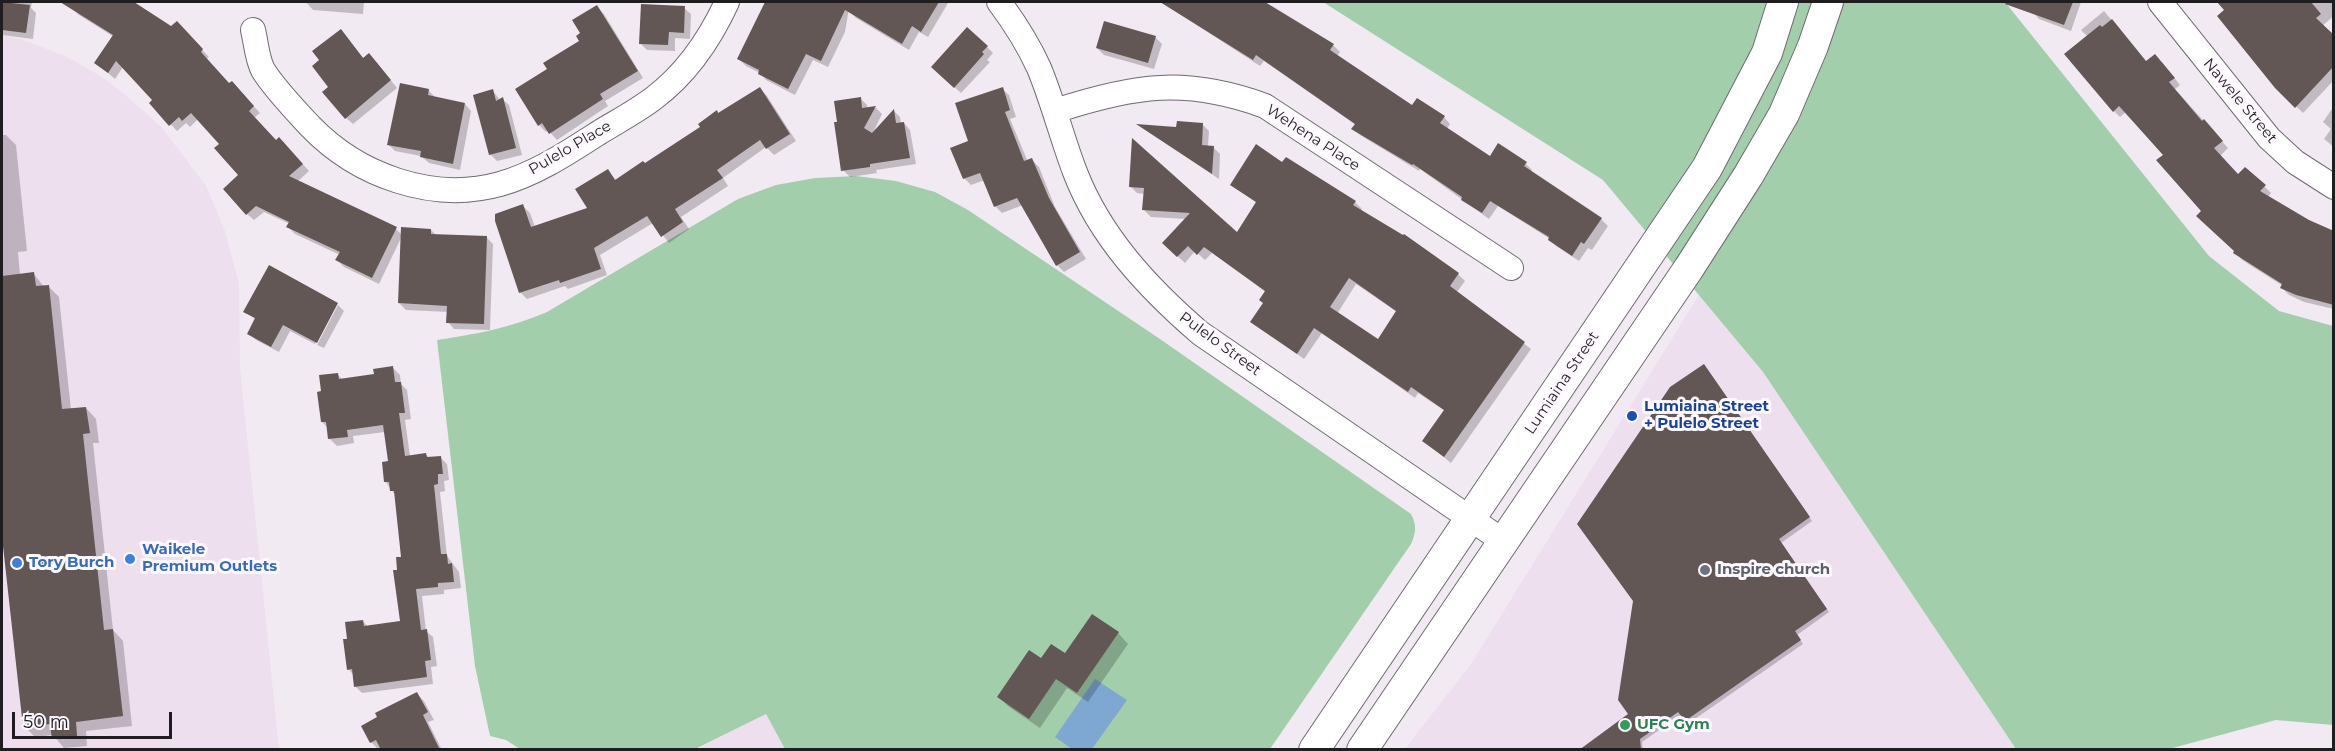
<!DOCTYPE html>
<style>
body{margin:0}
#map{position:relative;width:2335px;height:751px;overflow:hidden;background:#f2eaf2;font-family:Montserrat,sans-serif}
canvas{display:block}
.frame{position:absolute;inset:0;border:3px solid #1f1d20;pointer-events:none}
.scale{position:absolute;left:12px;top:712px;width:160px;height:27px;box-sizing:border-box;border:3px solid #1f1d20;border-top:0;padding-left:8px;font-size:18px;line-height:21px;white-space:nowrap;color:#1f1d20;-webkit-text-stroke:4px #fef8ff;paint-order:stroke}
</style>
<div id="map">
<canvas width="2335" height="751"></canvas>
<div class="frame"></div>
<div class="scale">50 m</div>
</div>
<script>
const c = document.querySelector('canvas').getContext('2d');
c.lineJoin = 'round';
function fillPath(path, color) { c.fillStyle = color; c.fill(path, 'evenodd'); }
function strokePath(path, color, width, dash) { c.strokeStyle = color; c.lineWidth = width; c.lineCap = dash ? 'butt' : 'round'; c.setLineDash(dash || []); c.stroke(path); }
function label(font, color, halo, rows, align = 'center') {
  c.font = font + ' Montserrat,sans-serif'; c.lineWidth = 6; c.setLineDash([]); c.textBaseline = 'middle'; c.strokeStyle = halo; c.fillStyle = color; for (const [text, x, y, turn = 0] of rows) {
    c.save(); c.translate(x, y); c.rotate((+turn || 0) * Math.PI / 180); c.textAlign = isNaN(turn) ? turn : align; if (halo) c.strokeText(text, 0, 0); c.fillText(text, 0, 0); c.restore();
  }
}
const built = new Path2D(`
 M2,35L24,40L67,57L104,78L137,105L163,129L206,186L225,231L239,284L240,368L279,749L2,750Z
 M1699,295L1763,372L2016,749L1404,750L1471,664Z
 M766,713L785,749L695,750Z`);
const green = new Path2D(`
 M1323,2H2005L2209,256L2279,311L2333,326V725L2276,720L2169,749H2016L1763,372L1603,180Z
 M856,176L896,181L935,192L968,210L1160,339L1411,514C1417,525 1416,533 1411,544L1270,749H785L766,714L695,749H520L506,740L490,736L475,666L437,340C477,334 510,328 547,312L738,199L776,185L815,178Z`);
const water = new Path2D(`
 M1095,679L1127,700L1092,749H1072L1055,737Z`);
const shadow = new Path2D(`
 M2,2H32L31,8L36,13L33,39L2,35Z
 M76,2H131L171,28L176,23L209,57L206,59L230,85L239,90L260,113L254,118L276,142L286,146L309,171L297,182L396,229L402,235L431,230L437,236L486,237L493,244L490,330L454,329L448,322V312L406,310L399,303L402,236L379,284L344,267L337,260L340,255L295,234L288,227L290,224L264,212L254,220L247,214L240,175L221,144L198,119L190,127L186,123L177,131L151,103L155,100L123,67L115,79L96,63L114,37L79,15L72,8Z
 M306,2H364L363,14L313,10Z
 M766,2H850L845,32L828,67L813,60L795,95L766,80L760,73L746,66L739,59Z
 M855,2H946L948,3L928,37L919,32L909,50L856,18L849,11Z
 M1161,2H1261L1333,45L1340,52L1337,56L1413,107L1444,117L1450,124L1447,129L1490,158L1526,164L1532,170L1531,173L1601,219L1608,226L1592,250L1588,248L1579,261L1556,246L1550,239L1498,206L1489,219L1420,169L1419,171L1360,135L1353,128L1356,125L1264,61L1260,66Z
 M2024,2H2081L2071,31L2039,19Z
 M2219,2H2300L2303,5L2307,2H2334V16L2322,26L2334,37V80L2303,113L2276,87Z
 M597,7L604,14L643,78L605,101L608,106L557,140L548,130L546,132L539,125L549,69L581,42Z
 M684,8L691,14L690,39L675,38V51L647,50L640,43Z
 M2104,11L2146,62H2162L2180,85L2175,89L2228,148L2220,156L2238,176L2264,186L2271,193L2268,197L2308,222L2334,233V309L2304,302L2289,295L2282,288L2283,286L2242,260L2203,211L2165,155L2126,112L2120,117L2114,111L2088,37L2081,30Z
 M1155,37L1162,44L1154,69L1104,55L1097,48Z
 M347,38L364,59L376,62L397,88L353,124L346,118L330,87Z
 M987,47L993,53L987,60L990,62L961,93L940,74Z
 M760,89L767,96L796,141L774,155L766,147L723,178L728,186L681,217L689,229L669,243L653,223L600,255L607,275L568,289L565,286L527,299L520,292L495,216L523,206L530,213L535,227L589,208L608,171L616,180L645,165Z
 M1002,89L1009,95L1016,117L1010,119L1028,162L1032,160L1039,167L1055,207L1086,259L1064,272L1057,265L1023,205L1002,213L996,207L985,180L971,185L964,178L970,142Z
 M428,90L435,97L465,104L471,111L460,170L429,163L421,156L395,151L388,144Z
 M493,91L500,100L502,99L509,105L522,155L497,161L490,154Z
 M860,98L867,105V109L876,108L882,114L872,135L894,111L900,117L901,124L904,123L910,130L916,164L876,170L877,173L850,177L843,170Z
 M2334,106V147L2324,139L2331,129L2323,122Z
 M1203,125L1209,131L1208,147H1213L1220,154L1219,179L1140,126L1178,128Z
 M2,135H6L16,145L27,251L18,252L20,275L34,274L44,287L48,286L59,297L71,410L86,408L96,419L99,443H93L113,630L123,641L132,726L86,731L87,746L64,748L53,735L35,737L24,726L5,548H2Z
 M1133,141L1237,235L1257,203L1232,185L1283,164L1355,202L1362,209L1360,211L1458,274L1465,281L1457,292L1531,349L1451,463L1424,441L1445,411L1418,393L1415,398L1322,333L1304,359L1252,322L1264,304L1266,292L1212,253L1205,260L1195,251L1185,263L1171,250L1186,219L1151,217L1144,210L1145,194L1137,193L1130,186ZM1356,284L1397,312L1378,341L1337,314Z
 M336,304L315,344L290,331L279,352L256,340L249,333L256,320L245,311Z
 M338,305L344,311L324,348L317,345Z
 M393,368L400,375L401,384L407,390L411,419L405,420L410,456L426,455L429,458L440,457L447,464L449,480L444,481L445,491L440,492L447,556L459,572L461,588L444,590V594L422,596L426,631L433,637L437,666L431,667L433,684L362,693L355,686L354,675L348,669L349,640L363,621L368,627L402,622L399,571L403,558L396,496L385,481L389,462L385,432L353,436L354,443L337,446L330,439L328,428L322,422L323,392L337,374L343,380L376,375Z
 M1707,369L1812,521L1781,543L1829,612L1797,635L1803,644L1689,723L1682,714L1642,742L1643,750H1582L1631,714Z
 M1118,633L1128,644L1088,702L1067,688L1040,728L1009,707L999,697L1042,660L1065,655Z
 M417,694L424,701L434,720L428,722L441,748L445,750H382L381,747L378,749L371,742Z`);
const building = new Path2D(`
 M2,2L30,5L26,33L2,30Z
 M60,2H134L171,26L177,21L203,49L201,52L229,83L232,81L254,106L249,111L276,140L279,137L303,164L289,176L397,227L372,278L335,260L340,252L286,227L289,222L256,206L246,215L223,189L238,175L214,148L219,144L191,113L182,121L179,117L169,126L149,103L152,100L116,61L108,73L94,63L113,35Z
 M765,2H939L921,32L912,26L902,44L845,10L821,61L806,54L788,89L758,74L759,70L737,59Z
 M1160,2H1265L1334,44L1330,50L1412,105L1417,98L1445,116L1440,123L1490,156L1498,143L1527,162L1524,166L1602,218L1584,244L1581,242L1572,256L1548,240L1549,237L1490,201L1482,213L1461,200L1462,197L1413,164L1412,165L1351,129L1355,124L1256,55L1253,60Z
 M2006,2H2073L2064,25L2005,4Z
 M2217,2H2311L2321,14L2316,18L2334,35V66L2295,108L2275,88L2217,16L2224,10Z
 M641,4L685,6L684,33L669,32L668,45L639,44Z
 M597,5L638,71L600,94L603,99L549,134L542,123L538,126L515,89L547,69L543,63L579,41L576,36L580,33L572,20Z
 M2112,19L2146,61L2155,54L2175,78L2169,82L2202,121L2204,119L2223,141L2214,148L2238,174L2245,167L2266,185L2260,191L2309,220L2334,231V305L2296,295L2280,288L2282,284L2233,253L2234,251L2196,216L2201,211L2156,160L2163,155L2119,106L2113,112L2064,54L2100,25L2102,27Z
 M1104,21L1156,36L1148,63L1096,48Z
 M967,27L988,46L982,52L984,54L954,88L931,67Z
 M341,29L363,58L369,53L391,80L345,119L322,92L328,87L312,66L319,60L312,51Z
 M400,83L429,89L428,95L465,103L453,164L420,157L421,151L387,145Z
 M760,87L790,134L766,149L760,140L717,170L723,178L675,209L683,222L661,237L647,216L594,248L601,269L560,283L559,280L519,293L495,221V214L523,204L531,227L587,208L575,189L608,169L615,180L643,161L645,163L700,127L698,124L717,110L718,113Z
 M1003,87L1010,110L1005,112L1024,161L1032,158L1049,198L1080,252L1056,266L1017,198L994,207L980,173L963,179L950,148L968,141L955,103Z
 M493,89L496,101L503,97L516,148L489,155L473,95Z
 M861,97L862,108L876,106L864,128L872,133L894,109L896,123L904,122L910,158L870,164V167L841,171L834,122H837L834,101Z
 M1177,121L1203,123L1202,145L1214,146L1212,174L1136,124L1176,127Z
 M1132,138L1237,232L1256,202L1230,185L1256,144L1282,162L1286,157L1356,201L1353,205L1403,235L1404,234L1459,273L1450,286L1525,342L1444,457L1422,441L1444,410L1411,387L1408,392L1314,328L1297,354L1250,322L1263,303L1259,300L1265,291L1204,247L1197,255L1188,246L1177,257L1162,243L1190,213L1142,210L1144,188L1129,187ZM1349,278L1396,311L1378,339L1330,307Z
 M401,227L431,229V234L487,236L484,324L446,323L447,306L398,303Z
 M269,265L338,303L317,343L283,325L271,347L247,334L255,318L243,312Z
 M34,272L36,286L49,285L62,409L86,407L90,433L83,434L104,630L113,629L123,716L76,722L77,736L52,739L50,724L23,727L2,537V276Z
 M1704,364L1810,517L1779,539L1827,609L1795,631L1801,640L1685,721L1678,712L1640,739L1641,750H1579L1628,714L1618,700L1633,601L1577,524L1670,387Z
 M393,366L395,382H401L405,413H399L405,456L426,453L427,457L441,456L443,474H438V484L434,485L441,554H447L448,564L452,563L454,582L438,583V587L416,589L421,630L427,629L431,660L425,661L427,677L354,687L352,669L347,670L343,639H347L345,622L363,620L364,626L400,621L393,570H397L396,557H401L394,491H390L389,482H384L382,462L388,461L383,425L347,430L348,437L328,439L326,422H321L317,392L321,391L319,375L338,373L339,379L374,374L373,369Z
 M1092,614L1119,632L1077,693L1056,679L1029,719L997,697L1029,650L1041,658L1051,644L1065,653Z
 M417,692L428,712L423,715L440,750H381L376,740L370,743L361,726L377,717L375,713Z`);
const minor = new Path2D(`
 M999,2C1014,22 1028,44 1039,68C1053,102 1062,138 1075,172C1100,237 1148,288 1200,333L1503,541
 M2160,2L2269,138L2295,162L2334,187
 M253,30C256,42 257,59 263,70C274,88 295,110 310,126C357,175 432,203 500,184C536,174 569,152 600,132C618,121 637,111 654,98C687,73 710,39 727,2
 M1055,111C1134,85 1186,77 1265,106L1511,268`);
const major = new Path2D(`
 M1314,750L1707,168L1767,53L1783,2
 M1362,750L1689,268L1748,176L1784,114L1813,46L1828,2`);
const markers = [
 [1632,416,6,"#1a4fb4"],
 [130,559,6,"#3f7fe0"],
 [17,563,6,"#3f7fe0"],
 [1705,570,6,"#6b7280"],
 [1625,725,6,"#2e9e5b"]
];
const streetNames = [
 ["Nawele Street",2240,101,50],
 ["Wehena Place",1313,138,33],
 ["Pulelo Place",570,148,-30],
 ["Pulelo Street",1220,344,36],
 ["Lumiaina Street",1562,383,-56]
];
const transitNames = [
 ["Lumiaina Street",1644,407],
 ["+ Pulelo Street",1644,424]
];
const shopNames = [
 ["Waikele",142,550],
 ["Premium Outlets",142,567],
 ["Tory Burch",29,563]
];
const worshipNames = [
 ["Inspire church",1717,570]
];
const leisureNames = [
 ["UFC Gym",1637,725]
];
fillPath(built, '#eddfee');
fillPath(green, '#a3ceac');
fillPath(water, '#7ea8d1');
fillPath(shadow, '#0003');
fillPath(building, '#625755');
strokePath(minor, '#716a72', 26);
strokePath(major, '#716a72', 32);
strokePath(minor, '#fff', 24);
strokePath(major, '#fff', 30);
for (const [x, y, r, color] of markers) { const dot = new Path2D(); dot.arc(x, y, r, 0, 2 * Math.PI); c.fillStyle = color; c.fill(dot); strokePath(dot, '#fef8ff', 2); }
label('15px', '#1f1d20', '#fef8ff', streetNames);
label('bold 15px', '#164399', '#fef8ff', transitNames, 'left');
label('bold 15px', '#366cbe', '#fef8ff', shopNames, 'left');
label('bold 15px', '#5b616d', '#fef8ff', worshipNames, 'left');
label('bold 15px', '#27864d', '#fef8ff', leisureNames, 'left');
</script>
